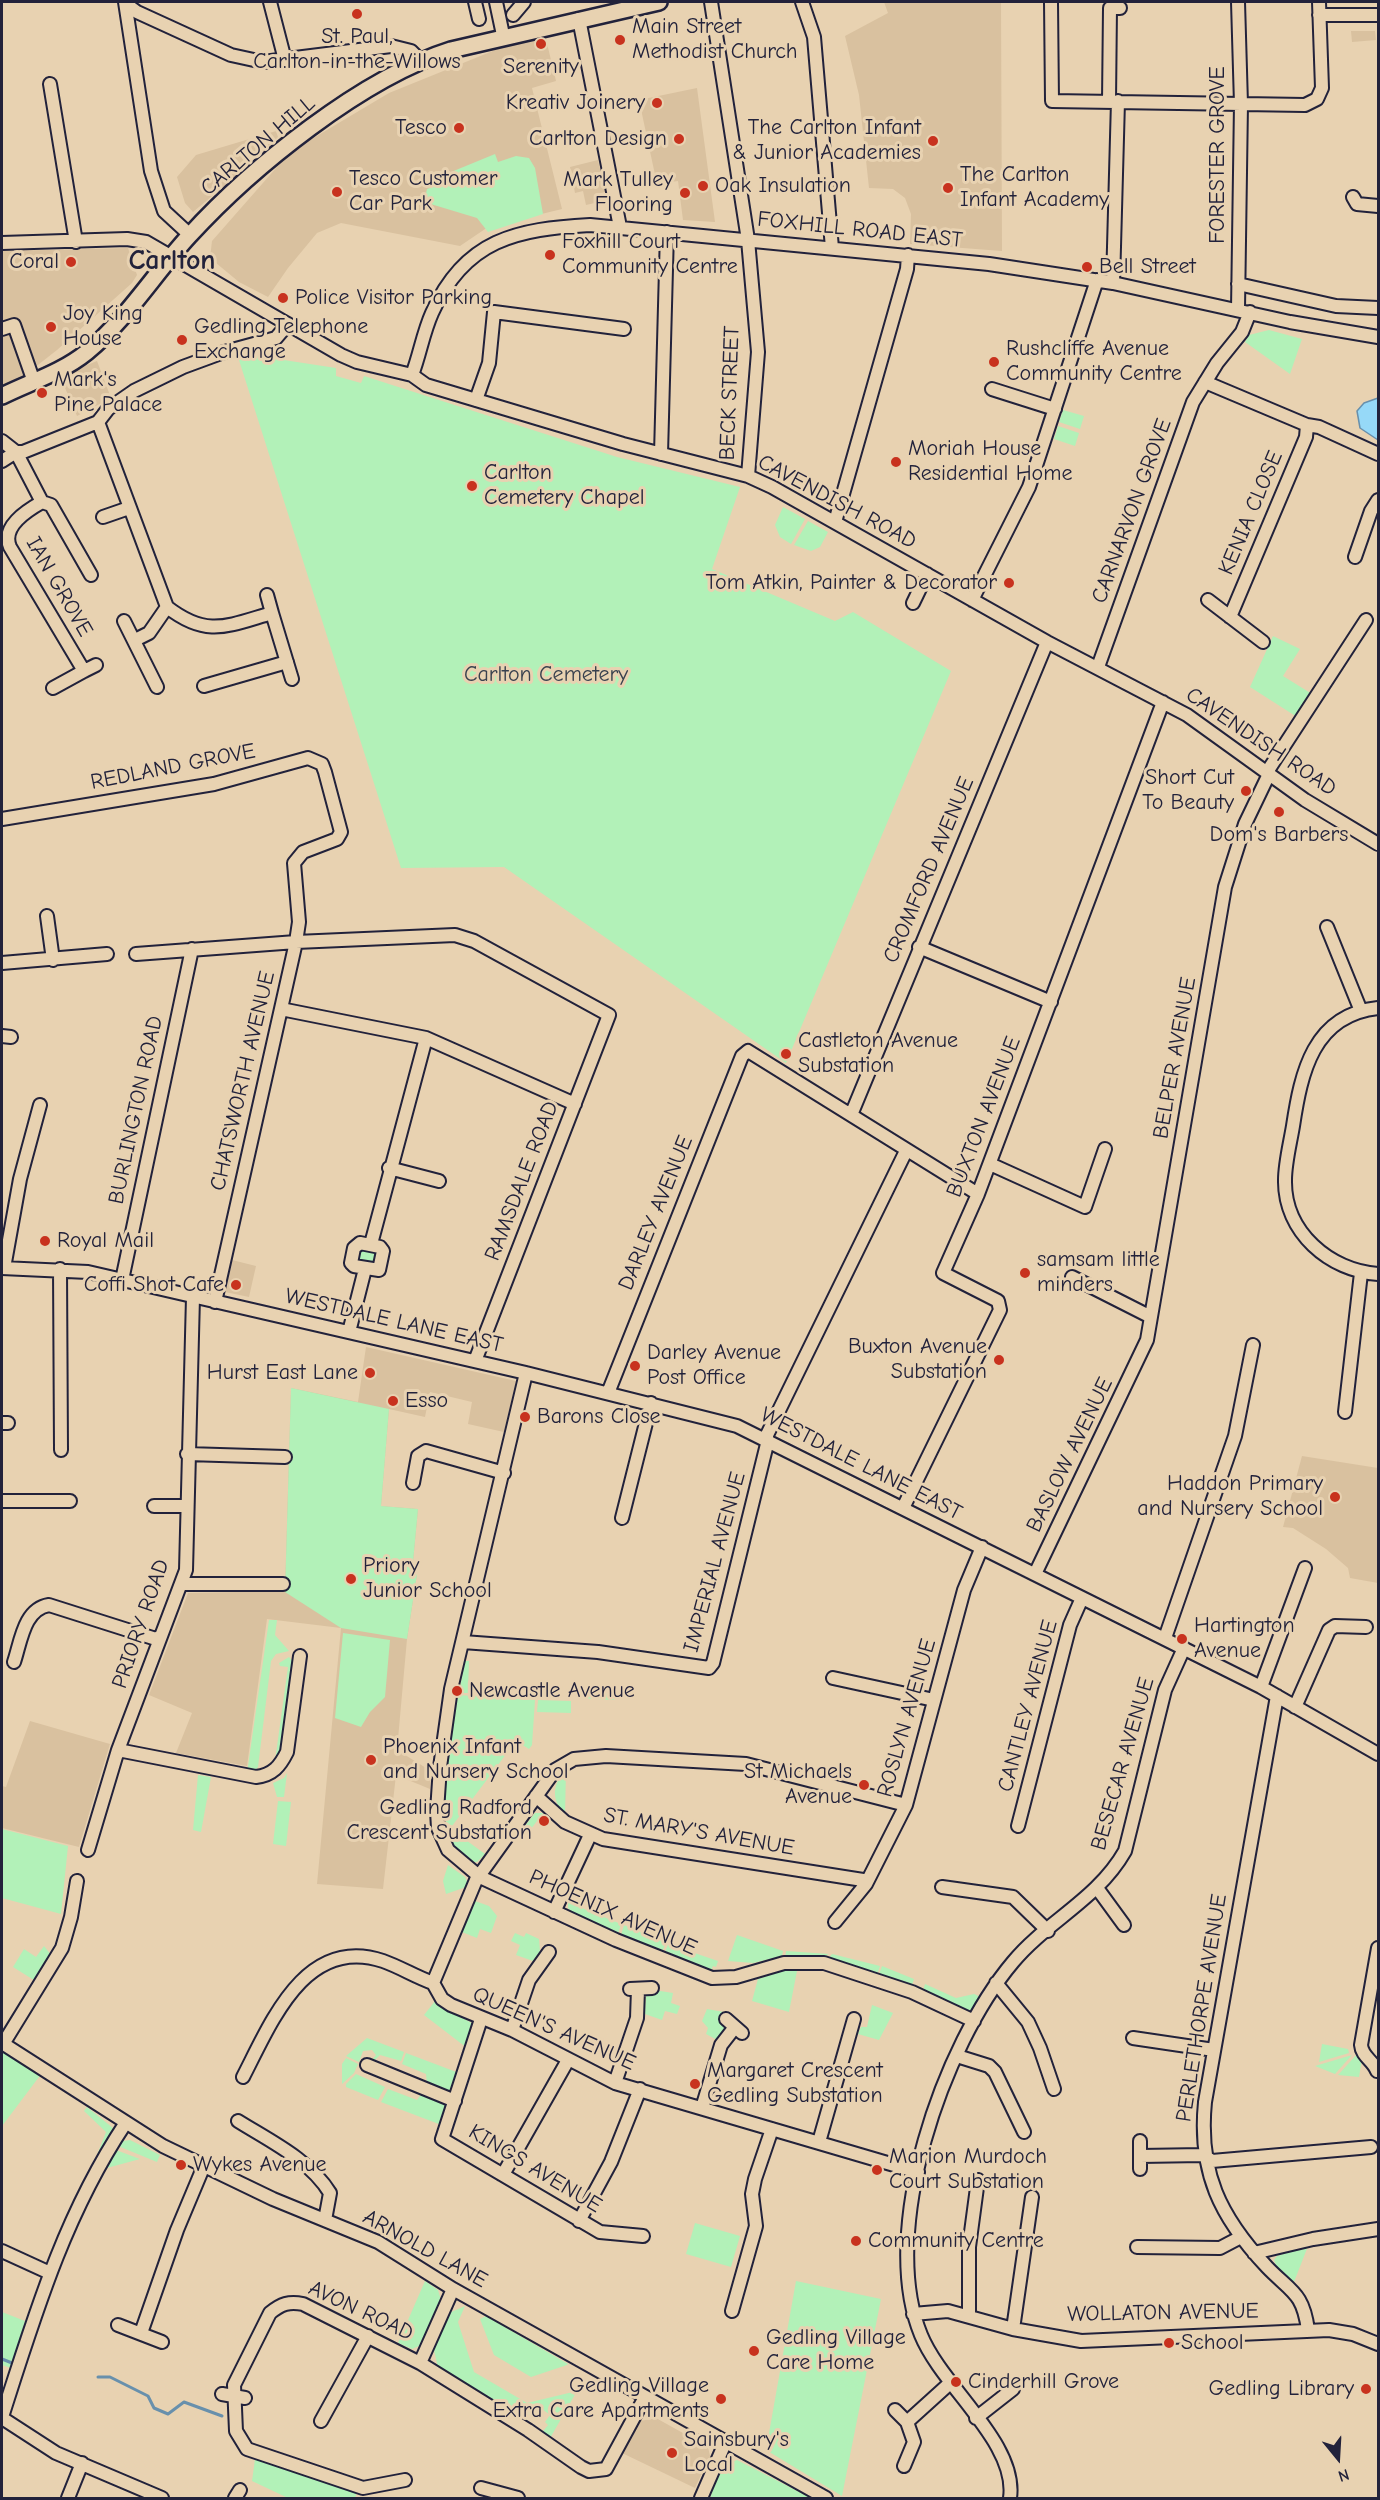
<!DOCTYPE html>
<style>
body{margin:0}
#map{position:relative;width:1380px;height:2500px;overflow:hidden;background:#e8d2b1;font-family:"Comic Neue",sans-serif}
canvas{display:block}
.frame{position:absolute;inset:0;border:3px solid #22223b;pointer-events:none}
.north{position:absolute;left:1308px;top:2428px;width:60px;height:60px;-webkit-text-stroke:4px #e8d2b1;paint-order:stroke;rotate:162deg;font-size:16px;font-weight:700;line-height:24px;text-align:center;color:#22223b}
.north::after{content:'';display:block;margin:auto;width:21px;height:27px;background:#22223b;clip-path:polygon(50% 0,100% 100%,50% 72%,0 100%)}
</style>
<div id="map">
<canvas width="1380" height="2500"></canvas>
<div class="frame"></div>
<div class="north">N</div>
</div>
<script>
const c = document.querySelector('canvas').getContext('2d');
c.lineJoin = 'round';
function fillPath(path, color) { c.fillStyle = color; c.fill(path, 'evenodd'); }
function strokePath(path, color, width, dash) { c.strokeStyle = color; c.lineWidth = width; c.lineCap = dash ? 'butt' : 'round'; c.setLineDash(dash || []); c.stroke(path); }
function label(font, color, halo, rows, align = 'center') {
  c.font = font + ' "Comic Neue",sans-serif'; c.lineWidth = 6; c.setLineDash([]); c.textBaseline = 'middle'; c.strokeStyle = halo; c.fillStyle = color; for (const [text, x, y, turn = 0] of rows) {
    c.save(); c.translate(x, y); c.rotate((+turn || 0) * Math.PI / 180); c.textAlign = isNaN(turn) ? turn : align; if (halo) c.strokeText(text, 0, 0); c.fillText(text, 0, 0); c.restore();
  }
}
const built = new Path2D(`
 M884,2H1001L1002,251L910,244L911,214L905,198L893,189L869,188L859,95L845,36L888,13Z
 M1351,31H1375L1376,40L1352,42Z
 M545,35L556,81L532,88L562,209L488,227L460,246L341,223L317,233L288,268L268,297L239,282L210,258L212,241L284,159L300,146L389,93L510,44Z
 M697,88L715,222L683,220L678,181L657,184L639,100Z
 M276,131L278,137L264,151L251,152L252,156L246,159L242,171L193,212L185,203L177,177L196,155Z
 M598,160L605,192L597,194L599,202L586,205L583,191L575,193L570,167Z
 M128,248L137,275L132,283L57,350L20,379L2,388V251Z
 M97,361L111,398L77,416L60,376Z
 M232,1260L256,1266L249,1297L225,1292Z
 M366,1347L516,1381L504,1432L468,1424L472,1402L430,1392L425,1417L389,1409L381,1506L418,1509L413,1562L417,1574L407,1639L397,1750L431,1771L430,1789L396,1775L383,1889L317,1884L341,1628L267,1619L247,1766L176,1753L192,1713L149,1695L188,1593L285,1591L291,1388L358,1402Z
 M1302,1456L1378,1468V1583L1350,1578L1348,1568L1326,1549L1293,1528L1283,1527Z
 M30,1721L110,1744L79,1847L2,1828V1786L6,1787Z
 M656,2418L708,2447L710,2456L695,2488L622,2453L640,2421Z`);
const green = new Path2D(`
 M495,154L498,162L516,156L529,158L535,168L543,214L488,232L477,218L424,202L427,189L440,184L439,177Z
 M1269,330L1302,339L1290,374L1245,342L1249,335Z
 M251,355L336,368V376L361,383L364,376L617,457L740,487L712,569L835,621L853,612L951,671L786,1063L504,867L401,868L238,357Z
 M1063,410L1084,416L1080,429L1059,422Z
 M1058,426L1079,433L1075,446L1054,439Z
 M783,507L805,519L791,544L780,537L775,525Z
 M808,521L828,532L820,547L811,551L794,545Z
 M1273,636L1300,649L1283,676L1312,694L1297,717L1250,687Z
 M362,1249L377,1253L375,1265L359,1262V1252Z
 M291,1388L389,1409L381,1506L418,1509L413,1562L417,1574L407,1639L341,1628L285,1592Z
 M269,1620H277L275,1635L289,1651L276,1654L271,1661L258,1767L252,1773H247Z
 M343,1633L390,1640L385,1697L370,1712L361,1727L335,1718Z
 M289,1657L296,1666L282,1755L277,1763L266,1771L265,1768L275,1761L288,1667L280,1666L279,1663Z
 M465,1661H469L468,1693H459Z
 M578,1691L614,1692V1700L578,1698Z
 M458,1695L535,1700L532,1745L529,1749L516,1741L452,1826L444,1820L445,1780Z
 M538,1700L571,1701V1713L537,1712Z
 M566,1770L565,1815C551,1800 552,1784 566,1770Z
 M287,1773L284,1797H277L273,1783L284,1778Z
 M198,1775L211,1777L201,1832L193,1830Z
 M278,1801L291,1802L286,1846L273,1844Z
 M535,1813H542L550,1818L548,1820L544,1817L539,1822L537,1821L527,1834L522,1830Z
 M444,1824L485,1854L477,1862H469L453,1846Z
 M2,1829L68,1846L61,1914L2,1898Z
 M448,1865L465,1877L469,1886L446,1894L443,1881Z
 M568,1895L584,1909L621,1924L618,1934L573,1913L568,1908Z
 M475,1901L489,1906L497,1916L491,1933L480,1929L477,1938L462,1932Z
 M624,1925L666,1943L661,1954L621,1935Z
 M515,1933L524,1937L526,1933L539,1939L540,1952L533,1961L516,1955L520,1945L511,1941Z
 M737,1935L783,1951L782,1956L753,1963L728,1961Z
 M668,1944L718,1961L716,1967L713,1966L711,1971L664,1955Z
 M44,1946L52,1956L37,1982L13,1967L24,1949L36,1957Z
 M786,1951L829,1954L825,1956L823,1960L803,1957L785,1959Z
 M832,1954L880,1966L878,1972L874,1973L826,1961Z
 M882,1966L914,1979L912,1985L879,1974Z
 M782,1971H797L789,2012L752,2001L758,1979Z
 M925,1984L956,1998L974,1994L981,1997L974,2010L964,2011L923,1991Z
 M654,1990L673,1993L671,2003L680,2006L677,2014L665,2011L662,2020L645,2014L646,1994Z
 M435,2001L473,2024L467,2048L424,2015Z
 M872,2005L893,2013L879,2040L858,2034L861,2027H867Z
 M707,2009L724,2012L722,2016L730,2028L719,2041L706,2034L708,2028L702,2021Z
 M367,2038L404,2052L401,2061L380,2055L374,2061L372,2060L376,2055L372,2050L363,2051L359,2062L346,2056Z
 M1322,2044L1348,2049L1349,2053L1319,2062Z
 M2,2052L42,2073L2,2126Z
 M406,2053L459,2073L454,2088L448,2091L427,2084L426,2074L402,2064Z
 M1358,2053L1362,2059L1359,2077L1338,2075Z
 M1352,2055L1335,2074L1315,2066Z
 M346,2058L358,2064L354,2073L342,2084V2064Z
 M356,2074L385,2087L378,2100L346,2087V2084Z
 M388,2089L417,2100L422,2093L448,2106L444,2126L381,2102Z
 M87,2107L113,2128L99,2156L97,2155L106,2132L84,2111Z
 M130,2140L160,2155L157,2162L118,2146L123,2141Z
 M116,2150L140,2159L107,2168Z
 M695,2223L740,2236L731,2267L686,2254Z
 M1308,2246L1294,2282L1277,2268L1274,2260L1277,2256Z
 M425,2281L438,2290L441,2300L419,2346L412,2349L398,2343Z
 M796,2281L881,2299L842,2496L766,2450Z
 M465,2306L458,2322L474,2372L527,2403L577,2391L549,2440L540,2435L548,2425L545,2422L550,2415L537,2405L526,2418L533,2429L438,2368L434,2350L449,2313Z
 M2,2312L25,2321L11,2368L2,2365Z
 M486,2316L568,2364L567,2365L531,2377L494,2355L480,2319Z
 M255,2459L357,2492L355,2498H288L252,2481Z
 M737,2460L809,2497L811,2498H710L721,2466Z`);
const water = new Path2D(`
 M1378,398V440L1360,428L1357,411L1364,403Z`);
const stream = new Path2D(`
 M2,2359L12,2363
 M98,2377H110L148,2396L154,2408L168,2414L184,2402L222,2416`);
const minor = new Path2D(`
 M125,2L151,171L164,211L190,235
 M270,2L285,60
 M475,2L479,19
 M496,2L503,35
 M711,2L748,240L758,352L748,476
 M802,2L814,37L832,248
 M1051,2L1052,101L1305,105L1317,99L1322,88L1319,2
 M1238,2L1241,104L1238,309
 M126,4L137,12L231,55L263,62L391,46L411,51L420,60
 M513,15L524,2
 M1319,15H1378
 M579,19L620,227
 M50,84L76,242
 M1109,101L1110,8H1120
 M1353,197L1357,204L1378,206
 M2,243L127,239L146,242L341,355L357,362L412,375L426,385L623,444L748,476L772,487L1047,642L1187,715L1305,800L1378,844
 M1113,283L1118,101
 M1238,284L1336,306L1378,308
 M2,329L14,325L34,382
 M412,375C420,354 423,333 432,313C465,239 517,229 590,225L989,264L1113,283L1290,322L1378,337
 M1205,382L1307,425L1319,427L1378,454
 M992,389L1055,409
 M476,400L489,363L494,312L624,329
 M98,422L167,607C207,638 227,626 272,613L292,679
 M2,441L16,452H23L98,422L108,409L134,391L183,367L221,353L276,338L288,324
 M661,454L667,232
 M2,461L16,452L42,502L51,505L91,575
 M42,502C26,511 1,527 10,547L84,671L53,688
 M103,517L129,508
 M835,522L907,269L908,255
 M1355,557L1371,511L1378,500
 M267,595L272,613
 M972,600L1029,487L1097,280
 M1208,600L1263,642
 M913,603L927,574
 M1230,617L1306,437L1307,425
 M124,621L157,687
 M135,640L149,633L167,607
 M1098,667L1193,402L1217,363L1242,332L1250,312
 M84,671L96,665
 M204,686L287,662
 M1267,772L1366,620
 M2,819L214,784L308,758L322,764L325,772L341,832L337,839L303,852L294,863L299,922L296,942L215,1302
 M47,916L53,960
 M1327,927L1361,1011
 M919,947L1051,1002
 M136,954L296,942L455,935L474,941L609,1015L475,1361
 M2,963L107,954
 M1378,1008C1313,1015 1301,1073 1293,1126C1290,1144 1285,1163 1285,1180C1284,1232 1330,1271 1378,1274
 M281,1009L426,1038L575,1104
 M2,1036L11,1037
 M851,1115L1047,642
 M990,1164L1085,1207L1105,1149
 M389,1168L439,1181
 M360,1243L380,1247L383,1251L379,1270L354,1266L351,1263L354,1248Z
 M371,1244L426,1038
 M2,1268L88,1272L526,1373L737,1426L1261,1687L1378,1754
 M4,1268L20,1179L40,1105
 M60,1269L61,1450
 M1072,1277L1151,1317
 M122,1280L192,949
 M349,1332L365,1269
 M526,1373L451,1689L440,1767L437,1811L438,1828L448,1850L480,1877L616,1940L712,1978L736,1977L784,1963H824L912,1992L974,2021
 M608,1393L742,1056L748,1051L978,1194
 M1345,1412L1361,1273
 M2,1423H8
 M765,1439L906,1151
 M187,1454L285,1457
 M413,1483L418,1456L426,1451L504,1473
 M2,1501H70
 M154,1506H187
 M903,1508L1000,1310L998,1301L943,1273L978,1194L1163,702
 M622,1518L651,1403
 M1035,1574L1147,1340L1225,887L1245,824L1269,774
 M182,1584H283
 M1165,1638L1235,1436L1253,1345
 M463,1642L598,1652L709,1668L713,1663L768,1440
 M14,1662C21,1641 24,1609 49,1605L156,1639L159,1637
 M833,1678L934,1700
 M1261,1687L1305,1568
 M1277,1696L1205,2102C1198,2172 1220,2217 1267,2267C1291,2292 1303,2292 1308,2330
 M1295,1707L1329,1630L1335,1626L1366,1627
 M118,1750L256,1777C273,1775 280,1766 287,1752L300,1656
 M536,1796L565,1822L603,1839L863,1880L866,1884
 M906,1805L746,1764L606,1756L574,1759L555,1770L476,1880L433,1983L442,1999L451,2005L512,2030L615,2083L918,2172
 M1018,1826L1070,1625L1082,1598
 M88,1850L118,1750L186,1570L193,1297
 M942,1887L1013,1897L1048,1931
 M1097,1888L1124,1925
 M554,1912L590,1835
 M835,1922L866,1884L906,1805L964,1590L982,1547
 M996,1983L1028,2022L1040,2048L1054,2089
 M630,1989L652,1988
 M481,2019L442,2139L600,2232L643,2236
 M726,2019L742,2033
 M512,2030L529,1980L549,1952
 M1133,2038L1214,2050
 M2,2043L163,2146L273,2199L378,2242L453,2289L826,2498
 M3,2044L62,1948L71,1917L77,1881
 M957,2056L989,2066L995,2072L1024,2132
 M367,2065L455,2101
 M1377,2071C1373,2060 1362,2057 1361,2045L1378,1948
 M243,2077C271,2023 305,1935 383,1961C400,1967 416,1977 433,1983
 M615,2083L637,2018L638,1989
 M702,2108L721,2045L735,2027
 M238,2121C270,2141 310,2160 330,2193L325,2220
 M819,2142L854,2019
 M1140,2156L1203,2155L1212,2161L1371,2147
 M1140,2169V2141
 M501,2174L505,2171L568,2060
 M579,2221L611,2162L640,2089
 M1137,2247L1220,2248L1241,2237
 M2,2251L50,2273
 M1254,2253L1313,2239L1378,2229
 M453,2289L420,2363L528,2430L581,2467L589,2471L606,2469L645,2397
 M732,2311L756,2226L752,2194L755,2179L772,2129
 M913,2314L948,2311L1013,2329L1081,2341L1329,2330L1353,2334L1378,2344
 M969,2316V2247L978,2180
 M118,2325L162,2342
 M1013,2329L1032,2197
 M141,2333L177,2230L203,2168
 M222,2394L245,2398
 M895,2410L907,2422
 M2,2417C35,2314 65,2214 125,2124
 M2,2418L56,2453L162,2498
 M976,2418L1013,2389
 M321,2421L368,2336
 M904,2466L914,2442L907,2422L949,2384
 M405,2480L363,2488L247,2449L236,2431L234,2385L270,2313C281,2304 289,2301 303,2304L420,2363
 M481,2488L518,2498
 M68,2498L82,2463
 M235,2498L240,2490
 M701,2498L725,2443
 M1010,2498C1018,2443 942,2387 921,2335C878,2231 943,2045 1013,1962C1047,1921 1097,1900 1125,1851L1165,1690L1184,1648`);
const major = new Path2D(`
 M2,396C30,382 61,373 87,352C126,320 155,273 189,236C252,167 362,78 451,50L659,2`);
const markers = [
 [357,14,6,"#c8321e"],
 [620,40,6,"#c8321e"],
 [541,44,6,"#c8321e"],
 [657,103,6,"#c8321e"],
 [459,128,6,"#c8321e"],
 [679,139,6,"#c8321e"],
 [933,141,6,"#c8321e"],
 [703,186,6,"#c8321e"],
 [948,188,6,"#c8321e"],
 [337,192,6,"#c8321e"],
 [685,193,6,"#c8321e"],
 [550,255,6,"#c8321e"],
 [71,262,6,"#c8321e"],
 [1087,267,6,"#c8321e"],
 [283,298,6,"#c8321e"],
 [51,327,6,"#c8321e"],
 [182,340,6,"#c8321e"],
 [994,362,6,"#c8321e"],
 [42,393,6,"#c8321e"],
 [896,462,6,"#c8321e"],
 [472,486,6,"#c8321e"],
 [1009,583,6,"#c8321e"],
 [1246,791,6,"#c8321e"],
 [1279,812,6,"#c8321e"],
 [786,1054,6,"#c8321e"],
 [45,1241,6,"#c8321e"],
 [1025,1273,6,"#c8321e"],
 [236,1285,6,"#c8321e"],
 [999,1360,6,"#c8321e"],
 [635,1366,6,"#c8321e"],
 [370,1373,6,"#c8321e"],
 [393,1401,6,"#c8321e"],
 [525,1417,6,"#c8321e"],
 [1335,1497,6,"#c8321e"],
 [351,1579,6,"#c8321e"],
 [1182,1639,6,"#c8321e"],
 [457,1691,6,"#c8321e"],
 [371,1760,6,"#c8321e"],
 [864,1785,6,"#c8321e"],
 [544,1821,6,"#c8321e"],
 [695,2084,6,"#c8321e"],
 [181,2165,6,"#c8321e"],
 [877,2170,6,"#c8321e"],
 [856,2241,6,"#c8321e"],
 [1169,2343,6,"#c8321e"],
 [754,2351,6,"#c8321e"],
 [956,2382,6,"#c8321e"],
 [1366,2389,6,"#c8321e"],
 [721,2399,6,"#c8321e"],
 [672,2453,6,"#c8321e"]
];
const poiNames = [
 ["Main Street",632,27],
 ["Methodist Church",632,52],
 ["St. Paul,",357,37,"center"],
 ["Carlton-in-the-Willows",357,62,"center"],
 ["Serenity",541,67,"center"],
 ["Kreativ Joinery",645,103,"right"],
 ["Tesco",447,128,"right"],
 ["The Carlton Infant",921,128,"right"],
 ["& Junior Academies",921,153,"right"],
 ["Carlton Design",667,139,"right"],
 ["The Carlton",960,175],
 ["Infant Academy",960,200],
 ["Tesco Customer",349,179],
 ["Car Park",349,204],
 ["Mark Tulley",673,180,"right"],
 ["Flooring",673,205,"right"],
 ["Oak Insulation",715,186],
 ["Foxhill Court",562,242],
 ["Community Centre",562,267],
 ["Coral",59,262,"right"],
 ["Bell Street",1099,267],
 ["Police Visitor Parking",295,298],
 ["Joy King",63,314],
 ["House",63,339],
 ["Gedling Telephone",194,327],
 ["Exchange",194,352],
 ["Rushcliffe Avenue",1006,349],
 ["Community Centre",1006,374],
 ["Mark's",54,380],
 ["Pine Palace",54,405],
 ["Moriah House",908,449],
 ["Residential Home",908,474],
 ["Carlton",484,473],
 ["Cemetery Chapel",484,498],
 ["Tom Atkin, Painter & Decorator",997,583,"right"],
 ["Short Cut",1234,778,"right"],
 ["To Beauty",1234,803,"right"],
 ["Dom's Barbers",1279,835,"center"],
 ["Castleton Avenue",798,1041],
 ["Substation",798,1066],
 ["Royal Mail",57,1241],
 ["samsam little",1037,1260],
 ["minders",1037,1285],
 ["Coffi Shot Cafe",224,1285,"right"],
 ["Buxton Avenue",987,1347,"right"],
 ["Substation",987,1372,"right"],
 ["Darley Avenue",647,1353],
 ["Post Office",647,1378],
 ["Hurst East Lane",358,1373,"right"],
 ["Esso",405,1401],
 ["Barons Close",537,1417],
 ["Haddon Primary",1323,1484,"right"],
 ["and Nursery School",1323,1509,"right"],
 ["Priory",363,1566],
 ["Junior School",363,1591],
 ["Hartington",1194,1626],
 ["Avenue",1194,1651],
 ["Newcastle Avenue",469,1691],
 ["Phoenix Infant",383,1747],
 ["and Nursery School",383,1772],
 ["St Michaels",852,1772,"right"],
 ["Avenue",852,1797,"right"],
 ["Gedling Radford",532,1808,"right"],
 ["Crescent Substation",532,1833,"right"],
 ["Margaret Crescent",707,2071],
 ["Gedling Substation",707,2096],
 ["Marion Murdoch",889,2157],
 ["Court Substation",889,2182],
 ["Wykes Avenue",193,2165],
 ["Community Centre",868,2241],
 ["Gedling Village",766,2338],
 ["Care Home",766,2363],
 ["School",1181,2343],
 ["Cinderhill Grove",968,2382],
 ["Gedling Village",709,2386,"right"],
 ["Extra Care Apartments",709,2411,"right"],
 ["Gedling Library",1354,2389,"right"],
 ["Sainsbury's",684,2440],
 ["Local",684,2465]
];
const streetNames = [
 ["CARLTON HILL",258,146,-40],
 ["FORESTER GROVE",1218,155,-90],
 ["FOXHILL ROAD EAST",860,230,6],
 ["BECK STREET",730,393,-88],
 ["CAVENDISH ROAD",837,502,28],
 ["CARNARVON GROVE",1132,511,-70],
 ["KENIA CLOSE",1251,513,-67],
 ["IAN GROVE",59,587,60],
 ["CAVENDISH ROAD",1261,742,34],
 ["REDLAND GROVE",173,767,-11],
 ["CROMFORD AVENUE",929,870,-67],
 ["BELPER AVENUE",1175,1058,-80],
 ["CHATSWORTH AVENUE",243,1081,-77],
 ["BURLINGTON ROAD",136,1110,-78],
 ["BUXTON AVENUE",984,1117,-69],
 ["RAMSDALE ROAD",522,1181,-69],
 ["DARLEY AVENUE",656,1213,-68],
 ["WESTDALE LANE EAST",394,1321,13],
 ["BASLOW AVENUE",1070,1455,-64],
 ["WESTDALE LANE EAST",861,1464,27],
 ["IMPERIAL AVENUE",715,1562,-75],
 ["PRIORY ROAD",141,1624,-71],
 ["CANTLEY AVENUE",1028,1706,-75],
 ["ROSLYN AVENUE",907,1718,-74],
 ["BESECAR AVENUE",1123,1764,-74],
 ["ST. MARY'S AVENUE",699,1832,10],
 ["PHOENIX AVENUE",613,1913,24],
 ["PERLETHORPE AVENUE",1202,2008,-81],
 ["QUEEN'S AVENUE",554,2029,24],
 ["KINGS AVENUE",535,2169,31],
 ["ARNOLD LANE",425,2249,29],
 ["AVON ROAD",361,2311,25],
 ["WOLLATON AVENUE",1163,2313,-1]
];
const parkNames = [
 ["Carlton Cemetery",546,675]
];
const districtNames = [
 ["Carlton",172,261]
];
fillPath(built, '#d9c19f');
fillPath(green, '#b2f1b8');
fillPath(water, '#96d9f8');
strokePath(water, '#6890ac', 1.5);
strokePath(stream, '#6890ac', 3);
strokePath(minor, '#22223b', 16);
strokePath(major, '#22223b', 20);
strokePath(minor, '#e8d2b1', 12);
strokePath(major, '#e8d2b1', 15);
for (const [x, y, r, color] of markers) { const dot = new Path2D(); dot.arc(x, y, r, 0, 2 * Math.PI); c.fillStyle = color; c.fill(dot); strokePath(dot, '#e8d2b1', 2); }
label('22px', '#22223b', '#e8d2b1', poiNames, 'left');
label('22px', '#22223b', '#e8d2b1', streetNames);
label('22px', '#38414e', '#e8d2b1', parkNames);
label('bold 28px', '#22223b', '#e8d2b1', districtNames);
</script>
